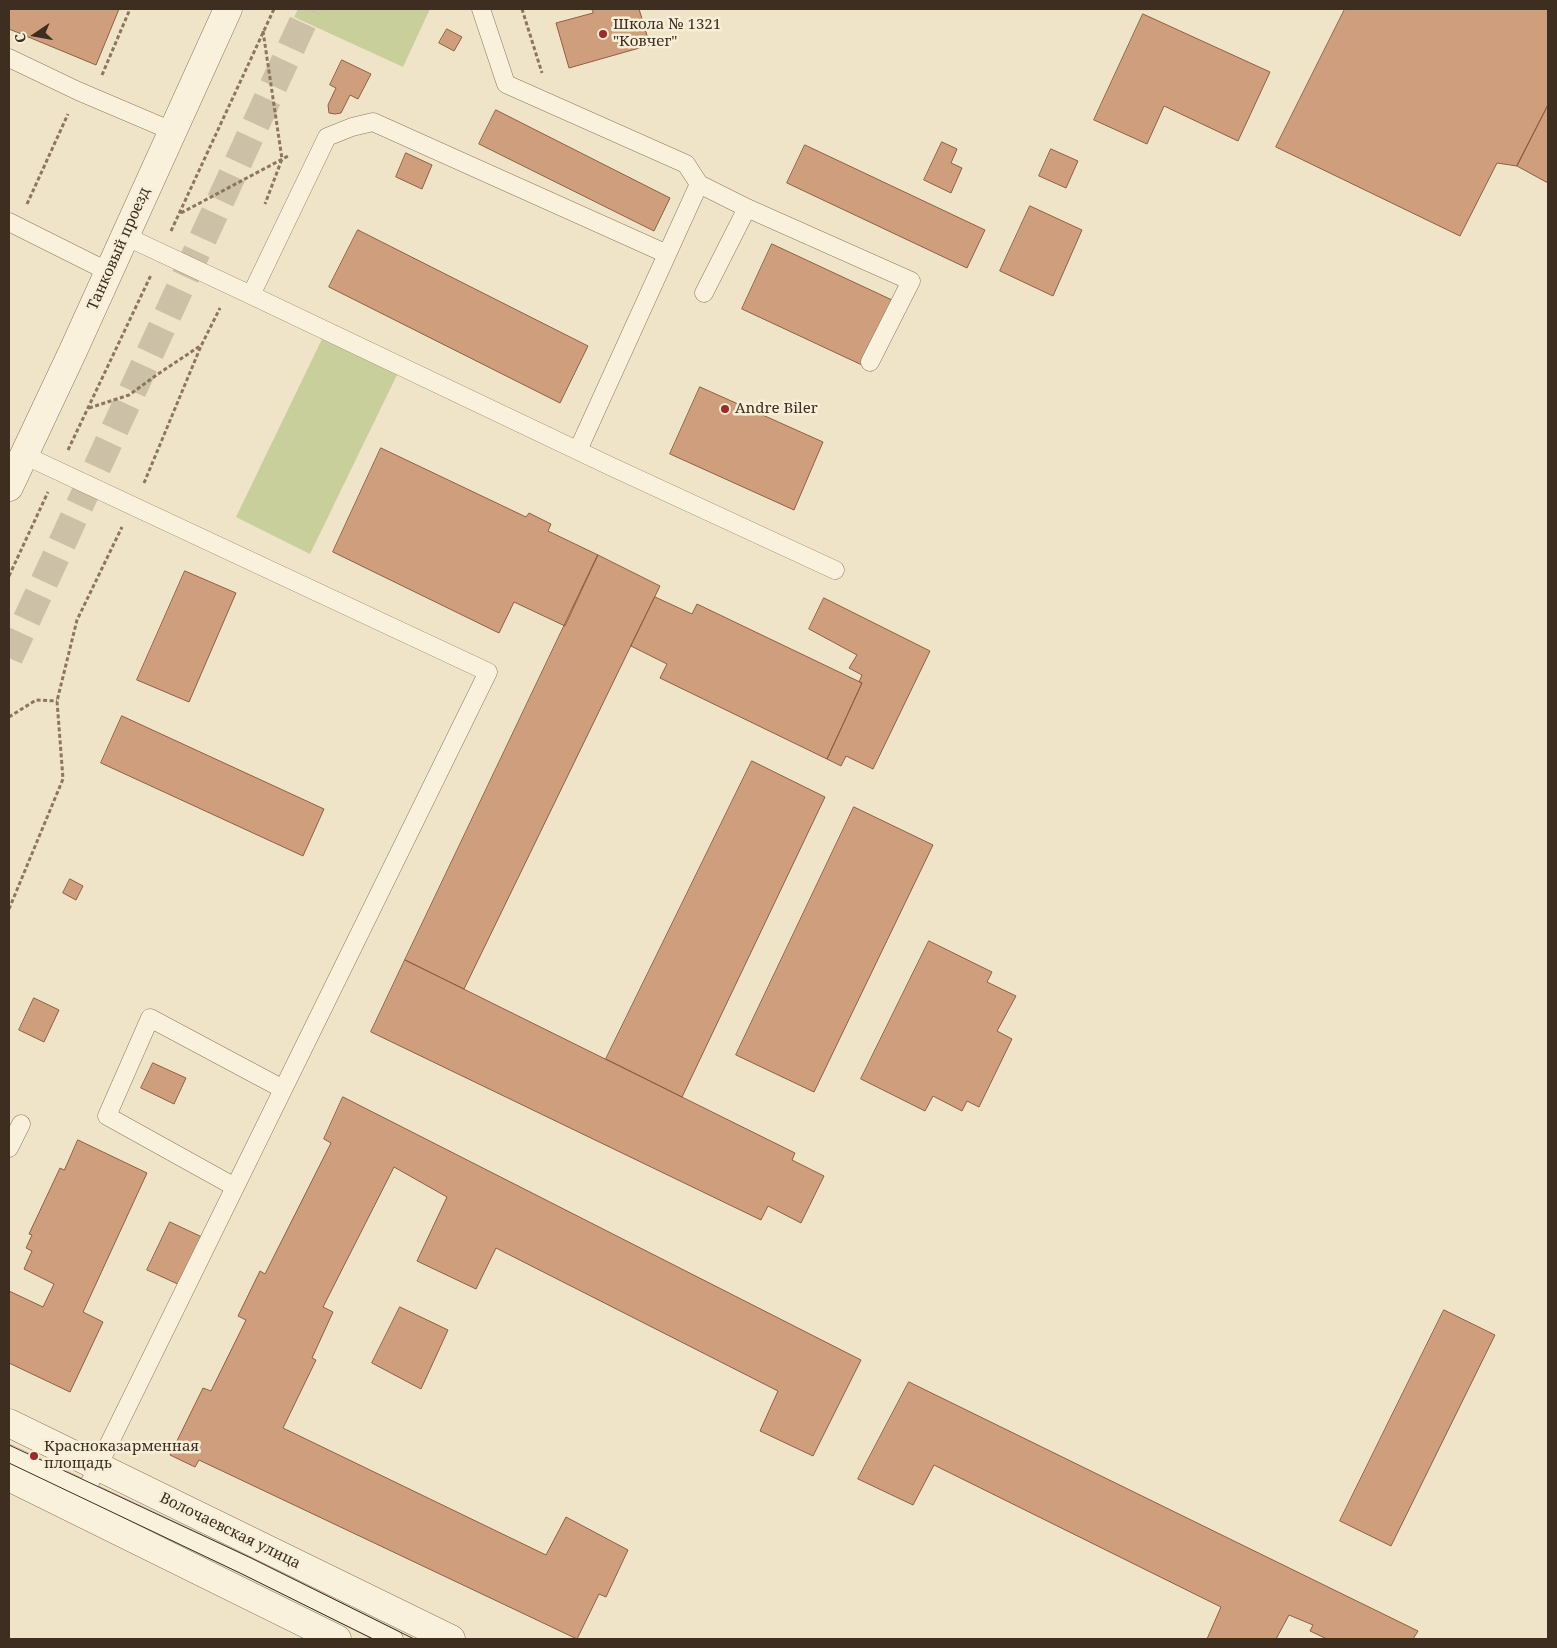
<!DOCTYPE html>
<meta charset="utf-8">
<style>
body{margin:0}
#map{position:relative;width:1557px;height:1648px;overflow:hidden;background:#f0e4c8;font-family:"Noto Serif",serif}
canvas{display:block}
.frame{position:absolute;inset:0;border:10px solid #3d2e20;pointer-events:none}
.north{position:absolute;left:10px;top:10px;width:50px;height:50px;-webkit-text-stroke:4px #f7eed8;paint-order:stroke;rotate:258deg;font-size:14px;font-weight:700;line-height:20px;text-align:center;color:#3d2e20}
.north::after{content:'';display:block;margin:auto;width:18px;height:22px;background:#3d2e20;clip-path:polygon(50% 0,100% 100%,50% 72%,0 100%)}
</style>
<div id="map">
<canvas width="1557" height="1648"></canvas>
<div class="frame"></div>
<div class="north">С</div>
</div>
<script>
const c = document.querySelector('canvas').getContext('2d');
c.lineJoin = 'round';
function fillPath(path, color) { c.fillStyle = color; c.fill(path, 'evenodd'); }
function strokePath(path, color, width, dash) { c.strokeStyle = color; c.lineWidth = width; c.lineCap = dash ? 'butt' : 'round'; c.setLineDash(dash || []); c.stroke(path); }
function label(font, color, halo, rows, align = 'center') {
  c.font = font + ' "Noto Serif",serif'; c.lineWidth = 5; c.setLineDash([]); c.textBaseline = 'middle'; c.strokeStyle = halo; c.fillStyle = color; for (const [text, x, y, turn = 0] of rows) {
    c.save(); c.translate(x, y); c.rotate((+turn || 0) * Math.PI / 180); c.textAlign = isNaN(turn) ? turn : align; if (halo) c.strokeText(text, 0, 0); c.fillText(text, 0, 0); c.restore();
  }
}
const green = new Path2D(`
 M298,9H430L403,67L294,17Z
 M322,339L397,375L310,554L236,517Z`);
const building = new Path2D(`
 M9,9H119L96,65L9,29Z
 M592,9H639L650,45L569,68L556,23L593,13Z
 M1345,9H1548V105L1517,166L1497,163L1460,236L1276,147Z
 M1143,14L1270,72L1238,141L1164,106L1147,144L1094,120Z
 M447,29L462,37L454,51L439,43Z
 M342,60L371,74L358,99L350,95L341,113L335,114L329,113L328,105L336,88L330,85Z
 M1548,105V183L1517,166Z
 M496,110L670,198L654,231L479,144Z
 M942,142L957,149L951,163L962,168L951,193L924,180Z
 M805,145L985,230L967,268L787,183Z
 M1051,149L1078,161L1066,188L1039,176Z
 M406,153L432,165L422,189L396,177Z
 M1030,206L1082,230L1053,296L1000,271Z
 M358,230L588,346L560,403L329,287Z
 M772,244L892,300L862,365L742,309Z
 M700,387L823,442L794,510L670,454Z
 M381,448L526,517L529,513L551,524L548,531L598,555L565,626L514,602L499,633L333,552Z
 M598,555L660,586L464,989L405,960Z
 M185,571L236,593L189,702L137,680Z
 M655,597L692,614L697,604L862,683L827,759L660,678L667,664L631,646Z
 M824,598L930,651L873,769L846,756L841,766L827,759L862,683L859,682L862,675L849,668L857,655L809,629Z
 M122,716L324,809L303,856L101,763Z
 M752,761L825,797L682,1097L606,1059Z
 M854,807L933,845L814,1092L736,1055Z
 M70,879L83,886L76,900L63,893Z
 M929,941L992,972L987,982L1016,996L997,1031L1012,1039L979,1107L967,1101L962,1111L933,1096L925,1111L861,1079Z
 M405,960L795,1153L792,1160L824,1176L801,1223L768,1206L761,1220L371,1032Z
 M34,998L59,1010L44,1042L19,1030Z
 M153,1063L186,1078L174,1104L141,1088Z
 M343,1097L861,1360L813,1456L760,1431L778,1391L496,1248L476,1289L417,1261L447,1197L394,1167L323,1307L333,1312L312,1358L316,1360L283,1428L546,1555L566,1517L628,1550L606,1597L599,1594L577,1639L199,1460L195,1467L170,1455L203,1388L211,1391L246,1320L238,1316L260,1271L265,1274L331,1143L324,1139Z
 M78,1140L147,1173L83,1312L103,1322L70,1392L9,1363V1291L43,1307L54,1284L24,1269L32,1251L26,1248L32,1235L29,1234L60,1168L64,1170Z
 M170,1222L202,1237L180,1285L147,1270Z
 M400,1307L448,1330L421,1389L372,1363Z
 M1444,1310L1495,1335L1391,1546L1340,1521Z
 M909,1382L1418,1631L1413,1639H1327L1310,1631L1313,1625L1289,1615L1276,1639H1207L1221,1607L934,1465L913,1505L858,1479Z`);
const primaryTunnel = new Path2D(`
 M9,658L309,9`);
const path = new Path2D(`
 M522,9L542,73
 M263,31L282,159L265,204
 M102,75L130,9
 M27,204L68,114
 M181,213L290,155
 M171,231L274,9
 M89,408L129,395L158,374L200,346
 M68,450L151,275
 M144,483L201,346L220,308
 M9,576L48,492
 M9,717L36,700L57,701
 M9,909L63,779L57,701L77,620L122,527`);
const service = new Path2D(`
 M481,9L506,84L686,164L699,184L578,450
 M9,58L78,91L172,131
 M699,184L747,208L911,281L870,362
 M9,222L109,272
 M125,236L251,295L327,137L352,127L373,122L667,254
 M704,293L747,208
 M251,295L610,466L835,570
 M24,455L488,672L76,1511
 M9,1148L21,1124
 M235,1187L107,1116L150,1018L283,1089
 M9,1454L247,1566L394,1639`);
const tertiary = new Path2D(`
 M9,487L73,351L228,9
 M9,1423L451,1639
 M9,1477L337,1639`);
const tram = new Path2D(`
 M9,1445L251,1558L414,1639
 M9,1463L242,1574L373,1639`);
const markers = [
 [603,34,5,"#9e2a2b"],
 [725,409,5,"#9e2a2b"],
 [34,1456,5,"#9e2a2b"]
];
const poiNames = [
 ["Школа № 1321",613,25],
 ["\"Ковчег\"",613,42],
 ["Andre Biler",735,409],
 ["Красноказарменная",44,1447],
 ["площадь",44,1464]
];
const streetNames = [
 ["Танковый проезд",119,249,-66],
 ["Волочаевская улица",230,1531,26]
];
fillPath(green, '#c9cf9b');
fillPath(building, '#cf9f7d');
strokePath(building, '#8d5f41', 1);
strokePath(primaryTunnel, '#ccc0a6', 28, [28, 14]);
strokePath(service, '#8d765c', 19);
strokePath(tertiary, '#8d765c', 29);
strokePath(path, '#8d765c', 3, [4, 2.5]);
strokePath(service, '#faf1dc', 18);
strokePath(tertiary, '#faf1dc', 28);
strokePath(tram, '#3d2e20', 1);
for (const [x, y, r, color] of markers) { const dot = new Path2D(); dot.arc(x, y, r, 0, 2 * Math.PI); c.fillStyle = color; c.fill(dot); strokePath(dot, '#f7eed8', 2); }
label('15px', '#3d2e20', '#f7eed8', poiNames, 'left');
label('15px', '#3d2e20', '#f7eed8', streetNames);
</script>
